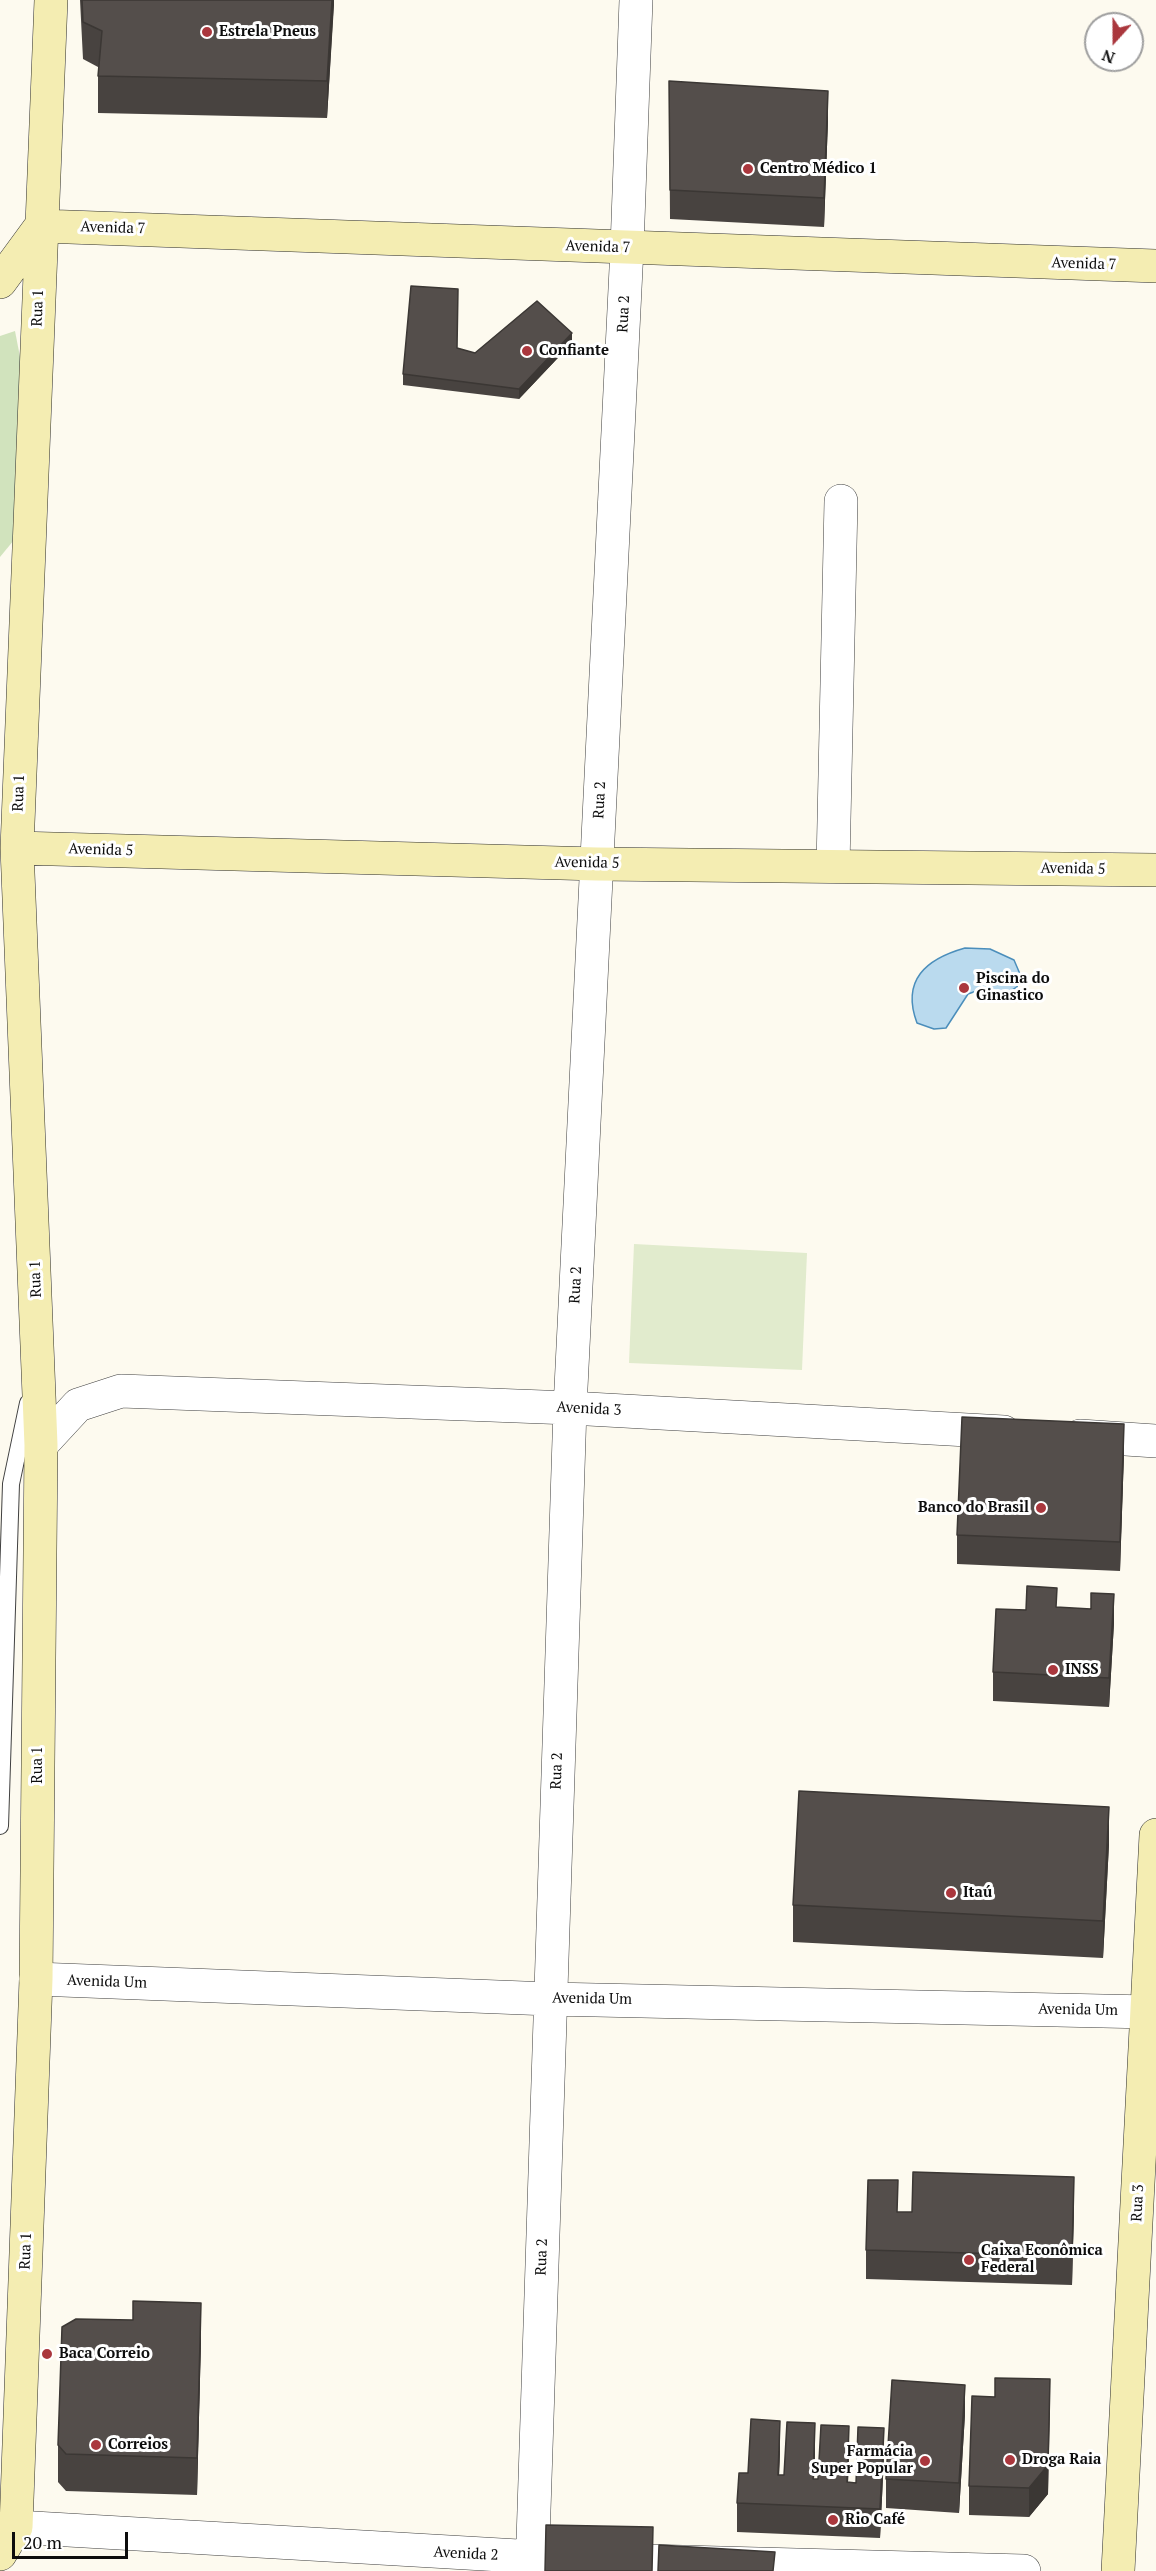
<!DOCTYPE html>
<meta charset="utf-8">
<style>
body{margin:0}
#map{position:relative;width:1156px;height:2571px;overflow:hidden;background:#fdfaef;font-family:"PT Serif",serif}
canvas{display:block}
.north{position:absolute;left:1084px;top:12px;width:60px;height:60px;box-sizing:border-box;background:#fff;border:2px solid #9e9e9e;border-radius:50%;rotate:201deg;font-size:16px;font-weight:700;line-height:24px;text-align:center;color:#0d0d0d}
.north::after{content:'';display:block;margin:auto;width:21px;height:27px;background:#aa373d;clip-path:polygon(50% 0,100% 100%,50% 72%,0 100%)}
.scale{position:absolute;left:12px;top:2532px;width:116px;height:27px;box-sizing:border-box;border:3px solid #0d0d0d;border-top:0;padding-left:8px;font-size:18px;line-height:21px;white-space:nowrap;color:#0d0d0d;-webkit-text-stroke:4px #fff;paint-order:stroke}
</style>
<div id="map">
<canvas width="1156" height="2571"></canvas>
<div class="north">N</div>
<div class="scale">20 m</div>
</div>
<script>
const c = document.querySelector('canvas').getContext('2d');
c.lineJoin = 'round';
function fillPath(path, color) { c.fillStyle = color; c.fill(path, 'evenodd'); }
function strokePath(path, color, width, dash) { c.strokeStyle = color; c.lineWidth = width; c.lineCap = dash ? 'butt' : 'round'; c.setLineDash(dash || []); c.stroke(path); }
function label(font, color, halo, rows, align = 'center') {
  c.font = font + ' "PT Serif",serif'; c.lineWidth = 6; c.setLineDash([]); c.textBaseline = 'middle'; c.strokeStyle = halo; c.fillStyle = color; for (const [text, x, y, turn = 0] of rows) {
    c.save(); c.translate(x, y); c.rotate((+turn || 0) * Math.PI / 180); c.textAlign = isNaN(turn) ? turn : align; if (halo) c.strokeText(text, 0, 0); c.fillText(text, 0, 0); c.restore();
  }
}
const green = new Path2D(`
 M15,331L21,362L14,540L0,557V336Z`);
const pitch = new Path2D(`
 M634,1244L807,1253L802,1370L629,1363Z`);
const water = new Path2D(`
 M965,948L990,949L1014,960L1020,974L1017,987L1006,994L979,990L968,994L946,1028L934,1029L917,1023C901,980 926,959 965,948Z`);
const lane = new Path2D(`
 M0,1826L11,1484L28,1403`);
const street = new Path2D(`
 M833,866L841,501
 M1080,1436L1156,1441
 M41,1445L78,1405L121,1391L570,1408L1004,1432
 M36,1979L550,1999L1149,2012
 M16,2527L553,2558
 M607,2560L1024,2571
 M532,2571L570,1408L627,248L636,0`);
const secondary = new Path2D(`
 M41,226L1156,266
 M0,282L41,226
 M17,848L597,864L1156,870
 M0,2554L16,2527L36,1979L41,1445L17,848L51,0
 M1118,2571L1156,1835`);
const wall = new Path2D(`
 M80,0H334L327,118L98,113V67L83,59Z
 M669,81L828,120L824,227L670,219Z
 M572,343L519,399L403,385V374L457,348L475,353Z
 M1124,1453L1120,1571L957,1564V1535Z
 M1057,1607L1114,1623L1109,1707L993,1701V1672L1026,1610Z
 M1109,1844L1103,1958L793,1942V1905Z
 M1074,2206L1072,2285L866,2279V2250L898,2212H912Z
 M201,2340L197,2495L66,2491L58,2482V2445Z
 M995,2397L1050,2408L1048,2494L1029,2517L969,2515V2486Z
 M965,2414L959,2513L886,2508V2479Z
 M780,2450L779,2475H784L815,2452L814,2479H818L849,2455L848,2482L856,2483L884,2457L880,2538L737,2532V2503L748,2473Z`);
const shadedWall = new Path2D(`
 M332,0H334V5L327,118V81Z
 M828,91V120L824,227V198Z
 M572,333V343L519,399V389Z
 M1124,1424V1453L1120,1571V1542Z
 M1114,1594V1623L1109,1707V1678Z
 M1109,1807V1844L1103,1958V1921Z
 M1074,2177V2206L1072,2285V2256Z
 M201,2303V2340L197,2495V2458Z
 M1050,2379L1048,2494L1029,2517V2488Z
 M965,2385V2414L959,2513V2483Z
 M780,2421V2450L778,2505V2475Z
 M815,2423V2452L813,2508V2479Z
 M849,2426V2455L847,2511V2482Z
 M884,2428V2457L880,2538V2509Z`);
const building = new Path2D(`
 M82,0H332L327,81L98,76L102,31L83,22Z
 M669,81L828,91L824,198L670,190Z
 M411,286L458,289L457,348L475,353L537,301L572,333L519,389L403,374Z
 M962,1417L1124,1424L1120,1542L957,1535Z
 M1027,1586L1057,1588L1056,1607L1091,1609V1593L1114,1594L1109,1678L993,1672L996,1609L1026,1610Z
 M799,1791L1109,1807L1103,1921L793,1905Z
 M913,2172L1074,2177L1072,2256L866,2250L868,2180H898L897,2212H912Z
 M133,2301L201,2303L197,2458L66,2454L58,2445L62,2327L76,2319L133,2320Z
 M995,2378L1050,2379L1048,2465L1029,2488L969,2486L972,2396L995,2397Z
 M892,2380L965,2385L959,2483L886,2479Z
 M751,2419L780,2421L778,2475H784L787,2422L815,2423L813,2479H818L821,2425L849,2426L847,2482L856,2483L858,2427L884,2428L880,2509L737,2503L739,2473H748Z
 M546,2525L653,2527L652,2571H545Z
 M659,2545L775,2552L773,2571H658Z`);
const markers = [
 [207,32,6,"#aa373d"],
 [748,169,6,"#aa373d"],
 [527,351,6,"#aa373d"],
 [964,988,6,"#aa373d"],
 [1041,1508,6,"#aa373d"],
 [1053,1670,6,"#aa373d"],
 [951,1893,6,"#aa373d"],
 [969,2260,6,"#aa373d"],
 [47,2354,6,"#aa373d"],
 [96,2445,6,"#aa373d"],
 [1010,2460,6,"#aa373d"],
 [925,2461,6,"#aa373d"],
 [833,2520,6,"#aa373d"]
];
const poiNames = [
 ["Estrela Pneus",219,32],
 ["Centro Médico 1",760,169],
 ["Confiante",539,351],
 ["Piscina do",976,979],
 ["Ginastico",976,996],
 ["Banco do Brasil",1029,1508,"right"],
 ["INSS",1065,1670],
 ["Itaú",963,1893],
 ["Caixa Econômica",981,2251],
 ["Federal",981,2268],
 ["Baca Correio",59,2354],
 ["Correios",108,2445],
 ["Farmácia",913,2452,"right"],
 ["Super Popular",913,2469,"right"],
 ["Droga Raia",1022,2460],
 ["Rio Café",845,2520]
];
const streetNames = [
 ["Avenida 7",113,228,2],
 ["Avenida 7",598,247,2],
 ["Avenida 7",1084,264,2],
 ["Rua 1",38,308,-88],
 ["Rua 2",624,314,-87],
 ["Rua 1",19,793,-88],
 ["Rua 2",600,800,-87],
 ["Avenida 5",101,850,2],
 ["Avenida 5",587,863,1],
 ["Avenida 5",1073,869,1],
 ["Rua 1",36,1279,-92],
 ["Rua 2",576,1285,-87],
 ["Avenida 3",589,1409,3],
 ["Rua 1",38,1765,-90],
 ["Rua 2",557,1771,-88],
 ["Avenida Um",107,1982,2],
 ["Avenida Um",592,1999,1],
 ["Avenida Um",1078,2010,1],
 ["Rua 3",1138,2203,-87],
 ["Rua 1",26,2251,-88],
 ["Rua 2",542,2257,-88],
 ["Avenida 2",466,2554,3]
];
fillPath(green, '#d1e3bd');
fillPath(pitch, '#e1ebcd');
fillPath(water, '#badaee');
strokePath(water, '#4b8ebb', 1.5);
strokePath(lane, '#404040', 18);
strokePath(street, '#404040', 34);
strokePath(secondary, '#2f2f2f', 34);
strokePath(lane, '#fff', 16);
strokePath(street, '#fff', 33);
strokePath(secondary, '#f4edb2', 33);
fillPath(wall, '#484340');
fillPath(shadedWall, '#3b3734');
fillPath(building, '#544e4b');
strokePath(building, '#3b3734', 1.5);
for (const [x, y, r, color] of markers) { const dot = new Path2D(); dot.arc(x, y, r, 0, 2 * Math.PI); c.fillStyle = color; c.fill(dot); strokePath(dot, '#fff', 2); }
label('bold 15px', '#0d0d0d', '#fff', poiNames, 'left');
label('15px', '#0d0d0d', '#fff', streetNames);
</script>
